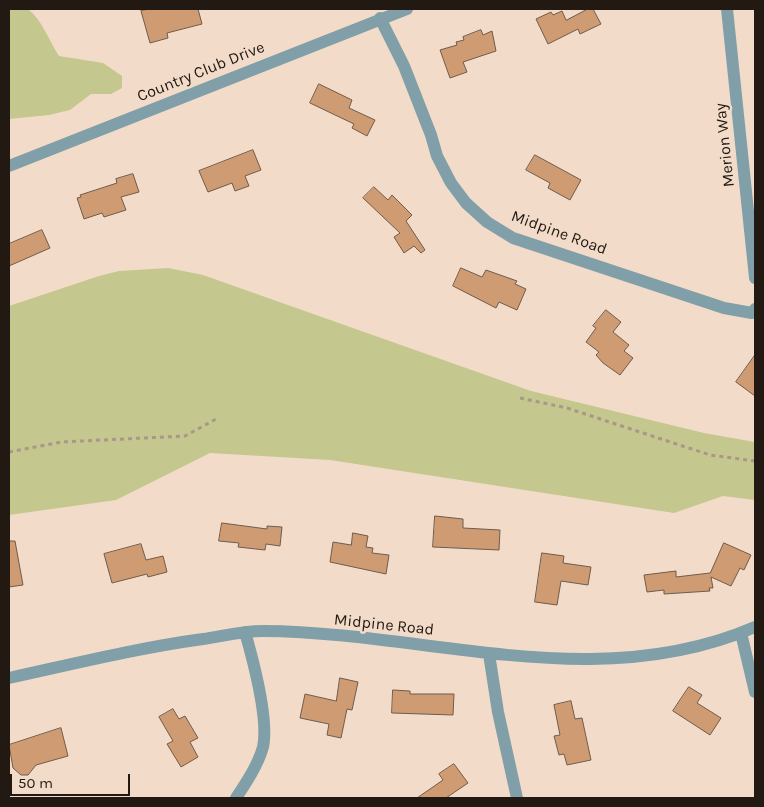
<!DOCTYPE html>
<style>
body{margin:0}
#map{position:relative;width:764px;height:807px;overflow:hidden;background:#f2dcc9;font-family:Karla,sans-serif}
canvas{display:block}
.frame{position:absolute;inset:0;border:10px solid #211912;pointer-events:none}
.scale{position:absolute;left:10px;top:774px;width:120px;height:22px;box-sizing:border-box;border:2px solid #211912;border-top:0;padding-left:6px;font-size:15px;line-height:18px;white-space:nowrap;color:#211912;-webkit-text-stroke:4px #f2dcc9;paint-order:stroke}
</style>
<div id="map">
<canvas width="764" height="807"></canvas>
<div class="frame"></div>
<div class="scale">50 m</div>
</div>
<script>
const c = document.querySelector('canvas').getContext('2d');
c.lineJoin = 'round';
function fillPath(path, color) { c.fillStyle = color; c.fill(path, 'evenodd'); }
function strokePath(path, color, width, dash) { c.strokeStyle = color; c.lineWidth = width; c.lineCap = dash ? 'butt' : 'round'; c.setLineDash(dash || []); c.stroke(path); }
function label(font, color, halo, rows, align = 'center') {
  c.font = font + ' Karla,sans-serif'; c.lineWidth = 5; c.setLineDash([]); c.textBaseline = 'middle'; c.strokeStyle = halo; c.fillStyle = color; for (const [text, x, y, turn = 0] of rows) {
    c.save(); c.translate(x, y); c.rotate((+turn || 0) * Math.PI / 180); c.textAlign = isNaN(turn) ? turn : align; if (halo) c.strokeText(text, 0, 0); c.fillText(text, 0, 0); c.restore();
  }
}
const green = new Path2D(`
 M9,9H28C43,21 49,41 59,56L103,63L122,76V88L111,94H91L70,110L49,115L9,119Z
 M168,268L203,275L531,391L704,433L755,442V500L723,496L674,513L330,460L210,453L116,500L9,515V306L99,276L119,271Z`);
const building = new Path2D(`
 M149,9H198L202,24L167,33L168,38L150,43L141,11Z
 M588,9H593L601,24L580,34L578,29L548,44L536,19L551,12L553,15L562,11L566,20Z
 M481,30L483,35L492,31L496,51L463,62L467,72L450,78L440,50L457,45L456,42L464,40L463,37Z
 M319,84L352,100L349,108L375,120L367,136L352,128L354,124L310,103Z
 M253,150L261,170L245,176L249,186L235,191L232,183L208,192L199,171Z
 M535,155L581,180L570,200L548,188L550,183L526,170Z
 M133,174L139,192L121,197L126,210L104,217L102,213L84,219L77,198L81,197L80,195L117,183L116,179Z
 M374,187L388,200L392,195L412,215L406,221L425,250L421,253L414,246L404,253L394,237L400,233L363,198Z
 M42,230L50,248L9,266V244Z
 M461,268L482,277L486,270L517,281L515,284L526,289L517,310L499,302L496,308L453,286Z
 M606,310L621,322L613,332L629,345L624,351L633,358L620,375L603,363L596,355L599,352L586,342L596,328L593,326Z
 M755,355V396L736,382Z
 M435,516L463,519V528L500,530L499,550L433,547Z
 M222,523L267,529V526L282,527L280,546L266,544L265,550L238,547L239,543L219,541Z
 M353,533L368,536L366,547L373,548L372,553L389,555L386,574L330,562L333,542L351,545Z
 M9,541H15L23,585L9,587Z
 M724,543L751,555L744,570L740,568L731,586L711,577L713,588H709L710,591L664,594V590L647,592L644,575L676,571V577L710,573Z
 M141,544L146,560L163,556L167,572L148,577L147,574L112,583L104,554Z
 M542,553L564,556L563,563L591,567L588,585L561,581L557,605L535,602Z
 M340,678L358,682L352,710L347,709L341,738L327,735L329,724L300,718L305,694L336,701Z
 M689,687L702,695L697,703L721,718L710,735L673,711Z
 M393,690L410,691V694H454L453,715L392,713Z
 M571,701L575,719L582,718L591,760L567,765L564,754L559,755L554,736L560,735L554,705Z
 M173,709L179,719L185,716L198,738L190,742L198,757L181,767L167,744L173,741L159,717Z
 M61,728L68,756L36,765L28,775H21L13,768L9,745Z
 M454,764L468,783L446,798H417L443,780L439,774Z`);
const path = new Path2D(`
 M520,398L567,408L710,455L755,461
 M9,452L61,442L185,436L218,418`);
const minor = new Path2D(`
 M727,9L755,278
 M380,18L404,66L431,135L437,156L451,183L466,203L487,222L513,238L724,308L752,313L755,309
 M9,166L407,9
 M741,633L755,692
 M489,654L498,712L517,798
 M9,678C73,664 137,648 203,639C223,636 242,631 263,631C428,632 595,696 755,627
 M236,798C246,783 258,765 263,747C269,719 253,660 245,632`);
const streetNames = [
 ["Country Club Drive",201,72,-22],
 ["Merion Way",725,145,-96],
 ["Midpine Road",559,233,20],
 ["Midpine Road",384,625,6]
];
fillPath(green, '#c4c78e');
fillPath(building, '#ce9b73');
strokePath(building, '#6f5b4c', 1);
strokePath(path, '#a99889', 3, [4, 4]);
strokePath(minor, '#809fa8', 12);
label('16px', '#211912', '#f2dcc9', streetNames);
</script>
